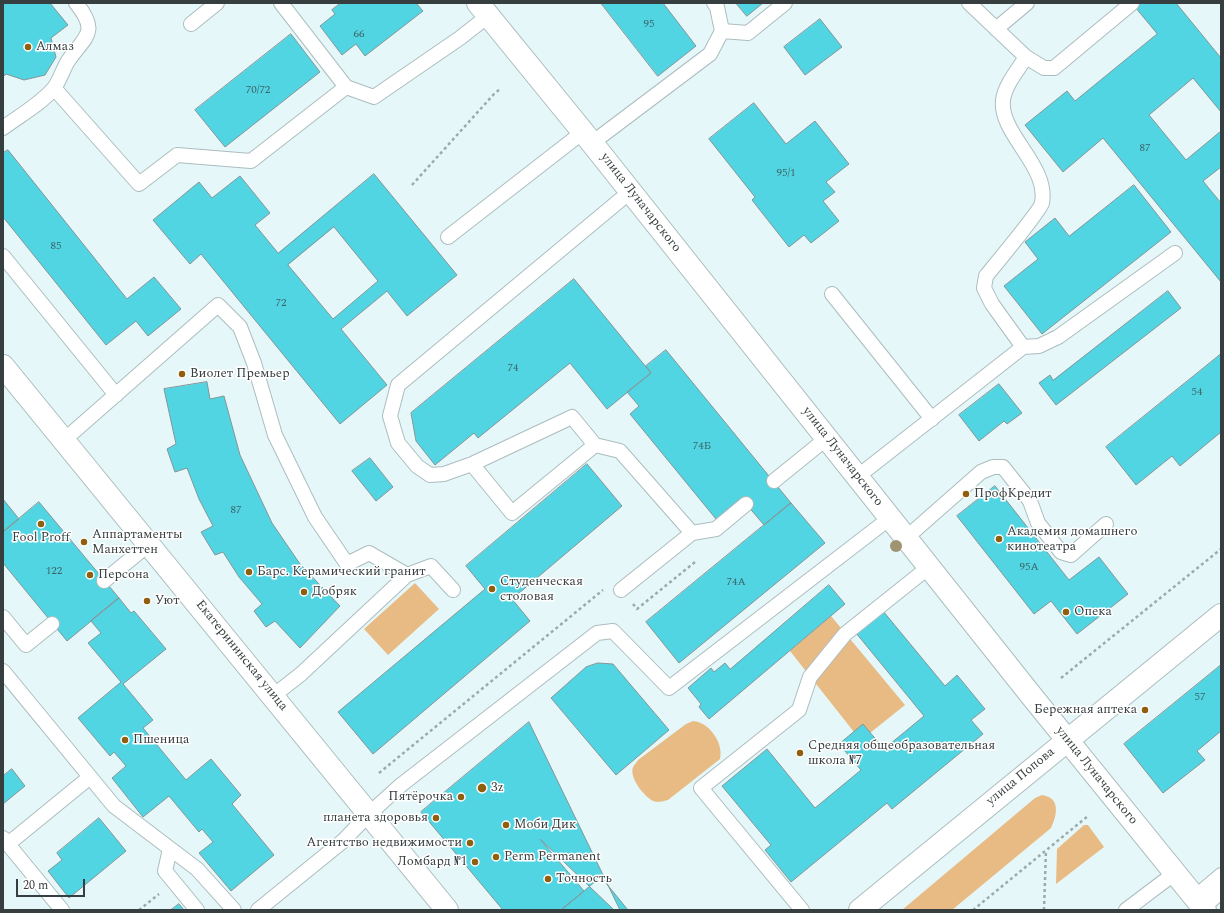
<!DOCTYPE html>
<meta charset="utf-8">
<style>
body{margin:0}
#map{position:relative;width:1224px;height:913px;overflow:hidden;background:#e5f7f9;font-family:Spectral,serif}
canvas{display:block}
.frame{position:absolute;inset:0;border:4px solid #373e3f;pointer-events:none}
.scale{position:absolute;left:16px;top:879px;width:69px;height:18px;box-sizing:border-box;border:2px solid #373e3f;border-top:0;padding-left:5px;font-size:12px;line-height:14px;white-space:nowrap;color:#373e3f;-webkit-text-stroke:3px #fff;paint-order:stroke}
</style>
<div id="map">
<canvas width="1224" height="913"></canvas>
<div class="frame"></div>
<div class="scale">20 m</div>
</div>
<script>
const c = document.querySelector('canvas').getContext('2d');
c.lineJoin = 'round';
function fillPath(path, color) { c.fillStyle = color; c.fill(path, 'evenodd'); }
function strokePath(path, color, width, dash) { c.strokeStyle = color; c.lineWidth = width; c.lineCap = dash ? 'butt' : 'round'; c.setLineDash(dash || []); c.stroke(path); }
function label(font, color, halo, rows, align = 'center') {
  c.font = font + ' Spectral,serif'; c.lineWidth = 3; c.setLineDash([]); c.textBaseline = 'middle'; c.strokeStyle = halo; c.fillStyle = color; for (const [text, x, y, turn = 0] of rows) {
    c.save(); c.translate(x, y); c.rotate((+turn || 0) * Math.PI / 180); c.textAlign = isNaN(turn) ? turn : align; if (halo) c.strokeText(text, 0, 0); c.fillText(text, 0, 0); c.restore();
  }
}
const green = new Path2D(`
 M415,583L439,609L388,655L364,629Z
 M831,616L905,705L870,733L854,732L790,651Z
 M693,721C709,722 724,743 720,759L668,800C664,801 658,803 653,801C644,796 629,778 633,767C634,765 637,762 638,760L686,724Z
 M1042,795C1061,798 1057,815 1051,828L952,910H902L1035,798Z
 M1084,825H1088L1104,847L1056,884L1057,849Z`);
const building = new Path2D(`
 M3,3H50L68,25L51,38L56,57L45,75L24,80L6,74L3,77Z
 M341,3H416L423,11L365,56L356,44L342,55L320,26L335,14L332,10Z
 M601,3H663L696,46L658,76Z
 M736,3H763L747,16Z
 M1132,3H1176L1221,58V112L1193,78L1149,115L1186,160L1221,131V167L1203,181L1221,203V282L1103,138L1063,172L1025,125L1067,91L1075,101L1157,34Z
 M820,19L842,47L805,75L784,47Z
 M291,34L320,72L225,147L195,110Z
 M754,103L786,144L815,121L849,164L826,182L835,192L823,201L839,221L811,243L804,235L789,247L752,200L755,197L709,139Z
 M8,150L127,299L154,277L181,309L148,336L136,321L106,345L3,217V153Z
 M374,174L457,275L407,316L387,291L341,329L387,385L340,424L201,254L190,264L153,220L199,182L212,198L240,176L270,213L255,225L278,253ZM334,227L378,281L333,319L288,265Z
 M1134,185L1171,232L1042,334L1004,286L1038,259L1025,242L1055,218L1069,236Z
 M574,279L651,373L607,409L570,363L478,438L474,433L435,465L416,441L411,413Z
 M1168,291L1181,308L1056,405L1039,383L1050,375L1053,380Z
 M666,350L791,503L764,525L741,498L716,519L630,414L639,406L627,392L651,373L646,366Z
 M1221,354V432L1180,466L1172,456L1136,485L1106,447Z
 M207,382L210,399L224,396L240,455L272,523L300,564L340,606L300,648L275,621L266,627L254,611L262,604L239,577L223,552L215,555L201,532L213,526L199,499L187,468L175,472L167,449L176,444L164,389Z
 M999,384L1022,413L1007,424L1004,421L979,441L959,415Z
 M370,458L393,487L376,501L352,471Z
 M587,464L622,506L512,599L530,621L373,754L338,712L485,589L466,566Z
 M995,486L1069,580L1099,557L1128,594L1077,634L1051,601L1034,614L957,516Z
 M3,499L19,519L3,532Z
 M39,502L119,598L67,641L3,563V532Z
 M791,503L825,543L679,663L646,622Z
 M829,585L845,604L709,719L699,707L701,704L688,688L711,668L714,672L725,663L730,669Z
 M119,598L131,613L134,611L166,649L123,684L153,720L143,728L186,780L211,759L241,795L232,804L274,855L231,891L199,853L213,842L202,829L199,832L169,796L143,817L112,778L126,766L114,752L110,756L78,718L121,682L88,643L101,633L91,621Z
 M883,611L945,686L957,675L985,709L971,720L983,734L892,809L887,803L791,882L765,850L771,845L722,786L767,749L815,808L861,770L839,744L863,724L884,749L924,716L856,633Z
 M598,663L613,664L669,730L616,775L551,698L586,667Z
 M1221,665V731L1197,751L1205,760L1163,793L1124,744Z
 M529,722L620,910H614L540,839L584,891L561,910H503L421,812Z
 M12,769L25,786L3,804V776Z
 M99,818L126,851L69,898L48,871L62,860L57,853Z
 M601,877L628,910H561L584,891Z
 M179,904L184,910H171Z`);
const path = new Path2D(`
 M412,185L494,94L500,89
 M633,604L637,609L695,562
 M1061,678L1221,549
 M379,773L603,590
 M139,910L159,894
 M973,910L1088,816
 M1044,910L1046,850`);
const service = new Path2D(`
 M281,3L346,87
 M969,3L1026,57C1018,70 1005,85 1003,100C999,134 1049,165 1042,203C1040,211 995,265 986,276L984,288L992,304L1023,347L1039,346L1058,337L1175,253
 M191,24L217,3
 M996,29L1027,3
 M722,31L748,33L785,3
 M1026,57L1044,68H1054L1132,3
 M54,88L139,184L177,155L251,161L346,87L374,97L460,38L488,16
 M3,128C19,116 41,104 54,88C60,80 63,69 68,61C85,36 100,33 76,3
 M592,143L710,54L722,31L717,7L714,3
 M448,237L583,132
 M3,256L116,395
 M832,294L932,419
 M63,441L218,305L240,327L254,363L275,435L315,517L347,564L369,553L407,575
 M595,445L572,417L472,464L444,474L430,475L417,466L398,443L390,416L398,385L631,191
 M472,464L512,513L595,445L620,451L692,533
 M857,477L1023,347
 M774,481L827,438
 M906,538L981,472L993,467H1003L1030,501L1038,523L1061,552L1071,555L1106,524
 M104,581L149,544
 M621,590L692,533L716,529L746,504
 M3,617L26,645L52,624
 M3,671L114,806L197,869L234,910
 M273,696L301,674L407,575L431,566L453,590
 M3,838L62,910
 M8,844L90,777
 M170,849L165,871L197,910
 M1195,897L1221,875
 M1203,907L1221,892
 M258,910L343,841L369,814L401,785L597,633L613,631L669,688L890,518
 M802,910L701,788L799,710L810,677L845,634L929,567
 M1126,910L1175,873`);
const primary = new Path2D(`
 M478,3L592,143L1034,699L1205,910
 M3,366L447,910
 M860,910L1221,615`);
const trees = [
 [896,546]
];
const markers = [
 [28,47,4,"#905f0d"],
 [182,374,4,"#905f0d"],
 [966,494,4,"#905f0d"],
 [41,524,4,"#905f0d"],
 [999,539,4,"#905f0d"],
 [84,542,4,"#905f0d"],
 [249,572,4,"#905f0d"],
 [90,575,4,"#905f0d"],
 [492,589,4,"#905f0d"],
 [304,592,4,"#905f0d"],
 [147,601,4,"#905f0d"],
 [1066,612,4,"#905f0d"],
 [1145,710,4,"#905f0d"],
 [125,740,4,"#905f0d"],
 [800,753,4,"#905f0d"],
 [482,788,5,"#905f0d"],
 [461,797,4,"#905f0d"],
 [436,818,4,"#905f0d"],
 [506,825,4,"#905f0d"],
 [470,843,4,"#905f0d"],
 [496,857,4,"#905f0d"],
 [475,862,4,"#905f0d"],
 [548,879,4,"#905f0d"]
];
const numberNames = [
 ["95",649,25],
 ["66",359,35],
 ["70/72",258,91],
 ["87",1145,149],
 ["95/1",786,174],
 ["85",56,247],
 ["72",281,304],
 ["74",513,369],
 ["54",1197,393],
 ["74Б",702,447],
 ["87",236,511],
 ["95А",1029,568],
 ["122",54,572],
 ["74А",736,583],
 ["57",1200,698]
];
const poiNames = [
 ["Алмаз",36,47],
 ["Виолет Премьер",190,374],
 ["ПрофКредит",974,494],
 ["Академия домашнего",1007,532],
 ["кинотеатра",1007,547],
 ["Аппартаменты",92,535],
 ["Манхеттен",92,550],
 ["Fool Proff",41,538,"center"],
 ["Барс. Керамический гранит",257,572],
 ["Персона",98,575],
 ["Студенческая",500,582],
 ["столовая",500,597],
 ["Добряк",312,592],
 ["Уют",155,601],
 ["Опека",1074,612],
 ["Бережная аптека",1137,710,"right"],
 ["Пшеница",133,740],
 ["Средняя общеобразовательная",808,746],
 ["школа №7",808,761],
 ["3z",491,788],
 ["Пятёрочка",453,797,"right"],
 ["планета здоровья",428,818,"right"],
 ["Моби Дик",514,825],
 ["Агентство недвижимости",462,843,"right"],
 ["Perm Permanent",504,857],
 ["Ломбард №1",467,862,"right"],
 ["Точность",556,879]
];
const streetNames = [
 ["улица Луначарского",640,203,52],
 ["улица Луначарского",842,457,52],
 ["Екатерининская улица",241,656,51],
 ["улица Луначарского",1096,776,51],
 ["улица Попова",1021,777,-39]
];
fillPath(green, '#e8bb84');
fillPath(building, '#52d5e2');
strokePath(building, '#849597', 1);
strokePath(service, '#acbdbf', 16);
strokePath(primary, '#acbdbf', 24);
strokePath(path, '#9caaab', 2.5, [3, 3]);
strokePath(service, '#fff', 14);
strokePath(primary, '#fff', 22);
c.fillStyle = '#a09372';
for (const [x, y] of trees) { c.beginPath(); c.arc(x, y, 6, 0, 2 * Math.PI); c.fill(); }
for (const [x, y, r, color] of markers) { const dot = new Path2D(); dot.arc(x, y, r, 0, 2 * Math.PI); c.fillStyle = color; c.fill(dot); strokePath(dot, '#fff', 1.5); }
label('11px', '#3e6468', null, numberNames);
label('13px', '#373e3f', '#fff', poiNames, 'left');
label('13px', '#373e3f', '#fff', streetNames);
</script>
